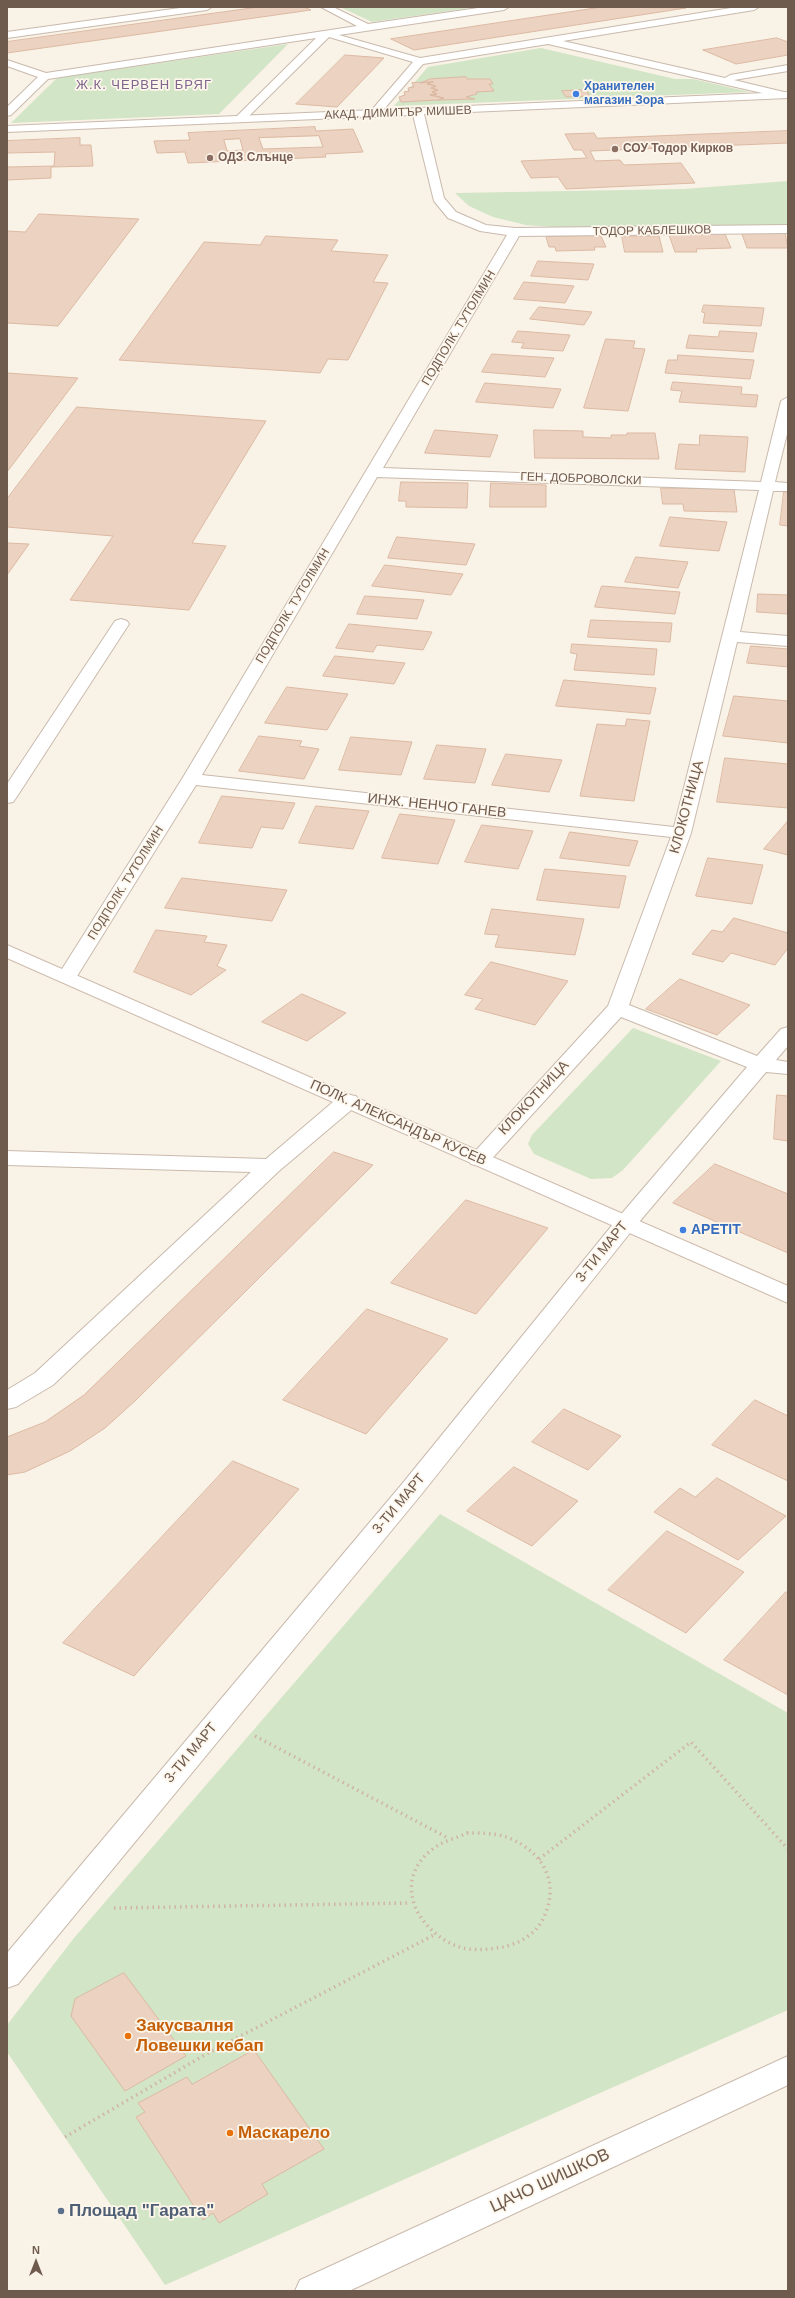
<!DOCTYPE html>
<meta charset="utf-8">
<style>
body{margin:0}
#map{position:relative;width:795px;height:2298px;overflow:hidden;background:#f9f2e6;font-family:Arial,sans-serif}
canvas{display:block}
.frame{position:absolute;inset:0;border:8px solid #6f5a4e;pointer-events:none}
.north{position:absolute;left:16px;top:2242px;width:40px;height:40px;-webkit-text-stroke:3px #fdf6eb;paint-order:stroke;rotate:0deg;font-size:11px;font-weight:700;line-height:16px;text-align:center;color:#6f5a4e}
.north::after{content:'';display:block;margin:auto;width:14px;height:18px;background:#6f5a4e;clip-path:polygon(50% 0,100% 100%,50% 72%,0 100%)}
</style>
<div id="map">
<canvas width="795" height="2298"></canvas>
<div class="frame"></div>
<div class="north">N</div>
</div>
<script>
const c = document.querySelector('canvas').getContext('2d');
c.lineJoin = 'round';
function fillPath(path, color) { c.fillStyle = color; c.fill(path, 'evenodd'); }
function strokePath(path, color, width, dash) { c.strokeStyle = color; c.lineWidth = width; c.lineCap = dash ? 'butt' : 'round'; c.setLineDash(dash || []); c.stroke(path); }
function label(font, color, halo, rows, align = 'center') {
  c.font = font + ' Arial,sans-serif'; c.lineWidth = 3.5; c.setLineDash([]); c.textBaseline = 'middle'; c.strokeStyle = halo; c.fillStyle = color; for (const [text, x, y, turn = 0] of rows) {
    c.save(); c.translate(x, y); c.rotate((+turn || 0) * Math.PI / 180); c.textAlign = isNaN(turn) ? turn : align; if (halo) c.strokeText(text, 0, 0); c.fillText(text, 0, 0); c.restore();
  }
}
const green = new Path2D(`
 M340,7H478L372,22Z
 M288,44L219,114L11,123L57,78Z
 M541,48L675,79H693L750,92L394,106L428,67Z
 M788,181V225L567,228L526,225L493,217L469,206L455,193L684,189Z
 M633,1028L721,1061L623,1170L612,1178L591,1179L534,1154L528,1144L532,1135Z
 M440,1514L788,1713V2010L165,2285L7,2052V2025L74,1938Z`);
const building = new Path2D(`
 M259,7H304L311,10L7,53V42Z
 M602,7L686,8L414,50L391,39Z
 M777,38L788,42V55L736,64L703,50Z
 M345,55L384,58L337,107L296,104Z
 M466,77L467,79H490L493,84H489L494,91L476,92L477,94L466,97L475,99L438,100L444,98L430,95L437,94L432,92L438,90L431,88L436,86L427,84L433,82L420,83L430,79Z
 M433,82L427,84L436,86L431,88L438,90L432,92L437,94L430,95L444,98L438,100L401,102L399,97L405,95L404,92L409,91L408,88L414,87L412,83Z
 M586,90L590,96L566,97L562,91Z
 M315,127L316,131L353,129L363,152L325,154L326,157L188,163L185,152L157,153L154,141L190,140L188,133ZM319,136L323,147L263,149L259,138ZM240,139L243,150L227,151L224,140Z
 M788,131V143L590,151L595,161L620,160L624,165L681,163L695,183L566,189L558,177L531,178L521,161L587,158L582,150H574L565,134L594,133L597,138Z
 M80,138V145H91L93,166L51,167V178L7,180V167L54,166L55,152L7,153V141Z
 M39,214L139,219L58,326L7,323V231L25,232Z
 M785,233L788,248H747L742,234Z
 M725,234L731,248L696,249L697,252H675L669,235Z
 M266,236L338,240L331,251L388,255L373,282L388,283L348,360L328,359L320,373L119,360L204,242L260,245Z
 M601,236L606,247H594L595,250L556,251L555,247H549L546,237Z
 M622,236H659L663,252H625Z
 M538,261L594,264L588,280L531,276Z
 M524,282L574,286L565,303L514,299Z
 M704,305L764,308L761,326L703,323L705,313L702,312Z
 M539,307L592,312L584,325L530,319Z
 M518,331L570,335L563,351L521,348L524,343L512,342Z
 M720,331L757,333L753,352L686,348L689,335L718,337Z
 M606,339L635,341L633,348L645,349L628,411L584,408Z
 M492,354L554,358L545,377L482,372Z
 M678,355L754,360L750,379L665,373L668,360H677Z
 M7,373L78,378L7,472Z
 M673,382L742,387L741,394L758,395L756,407L679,402L682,391L671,390Z
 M485,383L561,389L553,408L476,402Z
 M77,407L266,421L192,543L226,546L189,610L70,600L113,536L7,527V499Z
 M435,430L498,435L490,457L425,453Z
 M534,430L583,431V437L611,438V435H627V433H655L659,459L535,458Z
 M700,435L748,437L745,472L675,469L679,444L699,445Z
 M401,482L468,483L467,508L406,507V501H399Z
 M491,483L546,485V507H490Z
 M661,488L734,489L737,512L684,511L683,504H663Z
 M784,492H788V526L780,525Z
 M670,517L727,522L719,551L660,546Z
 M397,537L475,544L466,565L388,558Z
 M7,543L29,544L7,575Z
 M636,557L688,562L678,588L625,582Z
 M385,565L463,574L451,595L372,586Z
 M602,586L680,592L675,614L595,607Z
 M758,594L788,595V614L757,612Z
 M365,596L424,600L417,619L357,614Z
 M591,620L672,623L670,642L588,637Z
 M349,624L432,632L423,650L377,645L373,652L336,648Z
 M572,644L657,649L654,675L574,670L577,654L571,653Z
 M751,646L788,649V667L747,663Z
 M335,656L405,663L394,684L323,676Z
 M564,680L656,688L650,714L556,706Z
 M287,687L348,694L327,730L265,723Z
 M734,696L788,701V743L723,736Z
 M627,719L650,721L634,801L580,796L597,724L625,726Z
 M259,736L302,741L299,746L319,749L304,779L239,771Z
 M351,737L412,742L401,775L339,770Z
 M437,745L486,749L475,783L424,779Z
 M506,754L562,760L549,792L492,785Z
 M725,758L788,764V808L717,802Z
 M222,796L295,803L283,829L261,827L252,848L199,843Z
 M316,806L369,811L353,849L299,843Z
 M400,814L455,820L438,864L382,858Z
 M788,821V855L764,849Z
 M482,825L533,831L518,869L465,862Z
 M570,832L638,841L629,866L560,858Z
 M708,858L763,865L752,904L696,896Z
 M545,869L626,876L619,908L537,900Z
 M182,878L287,890L272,921L165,908Z
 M492,909L584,919L575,955L495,947L499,935L485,934Z
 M734,918L788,933V948L775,965L731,953L723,962L692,954L712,930L722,932Z
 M156,930L207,936L204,942L227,945L217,966L226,970L191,995L134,972Z
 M491,962L568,981L535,1025L475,1009L483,999L465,995Z
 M680,979L750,1005L717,1035L646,1009Z
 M302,994L346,1013L307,1041L262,1022Z
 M777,1095L788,1096V1141L774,1139Z
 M334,1152L373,1165L135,1401L105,1428L70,1451L25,1472L7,1475V1437L45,1422L84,1395Z
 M715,1164L788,1194V1253L673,1203Z
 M466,1200L548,1228L476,1314L391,1283Z
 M367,1309L448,1339L366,1434L283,1400Z
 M755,1400L788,1416V1481L712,1445Z
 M564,1409L621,1436L588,1470L532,1442Z
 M233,1461L299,1489L134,1676L63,1643Z
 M514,1467L578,1501L532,1546L467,1511Z
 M717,1478L786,1516L738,1560L654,1512L680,1488L695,1497Z
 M667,1531L744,1572L686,1633L608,1590Z
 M786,1592L788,1593V1695L724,1660Z
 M124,1973L186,2056L125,2091L71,2016L75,1999Z
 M254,2050L324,2149L262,2184L268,2194L219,2223L213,2213L203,2220L136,2117L145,2112L138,2103L187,2077L192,2084Z`);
const path = new Path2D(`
 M255,1736L448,1838
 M467,1833C481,1833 496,1833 509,1838C545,1853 561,1885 542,1921C534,1935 518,1944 503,1947C486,1950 468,1952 452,1944C413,1925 393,1878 434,1848C443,1841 457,1838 467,1833Z
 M539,1859L691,1742L788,1849
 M114,1908L411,1903
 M65,2137L208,2053L434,1935`);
const lane = new Path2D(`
 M187,7H212L207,10L7,38V32Z
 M321,7H333L368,24L485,7H509L504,10L339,35L420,58L737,7H759L754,10L563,41L725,78L730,75L788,65V71L734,80L788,93V97L784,98L548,44L423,64L378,116L374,117L369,114L370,112L413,62L329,37L244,121L240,122L235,119L236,117L316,38L48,79L11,115L7,116V107L38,77L7,66V60L46,73L357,26Z
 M121,619L127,621L129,624L16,798L13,802L7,803V784L115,621Z
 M348,1095L356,1096L359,1101L356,1106L279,1171L53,1385L16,1407L7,1409V1390L35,1373L251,1172L7,1165V1151L266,1159L340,1096Z`);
const street = new Path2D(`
 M788,92V98L424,114L444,198L456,212L486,225L515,228L788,225V233L519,236L383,468L761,482L781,401L788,397V430L775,482L788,483V491H773L740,632L788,636V646L737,642L691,833L629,1005L757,1056L781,1029L788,1027V1046L776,1060L788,1062V1074L766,1072L634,1228L420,1496L18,1984L7,1988V1953L402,1484L618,1218L747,1067L621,1017L487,1164L479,1166L471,1164L468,1159L608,1006L671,837L196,785L74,981L67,983L60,981L57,977L182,779L507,235L480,231L448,218L434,201L413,115L7,132V126ZM377,477L759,490L674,827L202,775Z
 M788,2056V2085L349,2291H295L300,2280Z`);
const secondary = new Path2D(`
 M7,945L788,1286V1303L7,958Z`);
const markers = [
 [576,94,4,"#3f7fe0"],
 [615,149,4,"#8d6e63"],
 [210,158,4,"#8d6e63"],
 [683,1230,4,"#3f7fe0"],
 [128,2036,4,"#e8710a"],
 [230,2133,4,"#e8710a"],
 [61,2211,4,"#5c6f8a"]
];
const farShopnames = [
 ["Хранителен",584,87],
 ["магазин Зора",584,101]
];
const farStreetnames = [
 ["АКАД. ДИМИТЪР МИШЕВ",398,113,-2],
 ["ТОДОР КАБЛЕШКОВ",652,231,-1],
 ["ПОДПОЛК. ТУТОЛМИН",459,328,-59],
 ["ГЕН. ДОБРОВОЛСКИ",581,479,2],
 ["ПОДПОЛК. ТУТОЛМИН",293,606,-59],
 ["ПОДПОЛК. ТУТОЛМИН",126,883,-58]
];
const farEducationnames = [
 ["СОУ Тодор Кирков",623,149],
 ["ОДЗ Слънце",218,158]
];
const farNeighbourhoodnames = [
 ["Ж.К. ЧЕРВЕН БРЯГ",144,85]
];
const streetNames = [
 ["ИНЖ. НЕНЧО ГАНЕВ",437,806,6],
 ["КЛОКОТНИЦА",687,807,-75],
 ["КЛОКОТНИЦА",534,1098,-47],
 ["ПОЛК. АЛЕКСАНДЪР КУСЕВ",398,1123,24],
 ["3-ТИ МАРТ",602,1252,-51],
 ["3-ТИ МАРТ",399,1504,-50],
 ["3-ТИ МАРТ",191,1753,-50]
];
const shopNames = [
 ["APETIT",691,1230]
];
const nearFoodnames = [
 ["Закусвалня",136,2026],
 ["Ловешки кебап",136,2046],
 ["Маскарело",238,2133]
];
const nearStreetnames = [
 ["ЦАЧО ШИШКОВ",550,2181,-25]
];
const nearServicenames = [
 ["Площад \"Гарата\"",69,2211]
];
fillPath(green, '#d2e5c6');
fillPath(building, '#ecd2c0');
strokePath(building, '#dcb9a3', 1);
strokePath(lane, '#c9baad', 2);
strokePath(street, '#c9baad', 2);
strokePath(secondary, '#cebcae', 2);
strokePath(path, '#d0b5a4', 3.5, [1.5, 4]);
fillPath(lane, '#fff');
fillPath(street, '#fff');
fillPath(secondary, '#fff');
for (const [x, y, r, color] of markers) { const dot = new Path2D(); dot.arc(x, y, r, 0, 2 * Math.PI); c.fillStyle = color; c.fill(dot); strokePath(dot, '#fdf6eb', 1.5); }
label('bold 12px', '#366cbe', '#fdf6eb', farShopnames, 'left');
label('12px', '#6f5a4e', '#fdf6eb', farStreetnames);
label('bold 12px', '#785e54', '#fdf6eb', farEducationnames, 'left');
c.letterSpacing = '1px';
label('13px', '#7f668c', '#fdf6eb', farNeighbourhoodnames);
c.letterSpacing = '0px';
label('14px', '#6f5a4e', '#fdf6eb', streetNames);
label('bold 14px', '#366cbe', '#fdf6eb', shopNames, 'left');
label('bold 17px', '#c56008', '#fdf6eb', nearFoodnames, 'left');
label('17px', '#6f5a4e', '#fdf6eb', nearStreetnames);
label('bold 17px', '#4e5e75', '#fdf6eb', nearServicenames, 'left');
</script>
